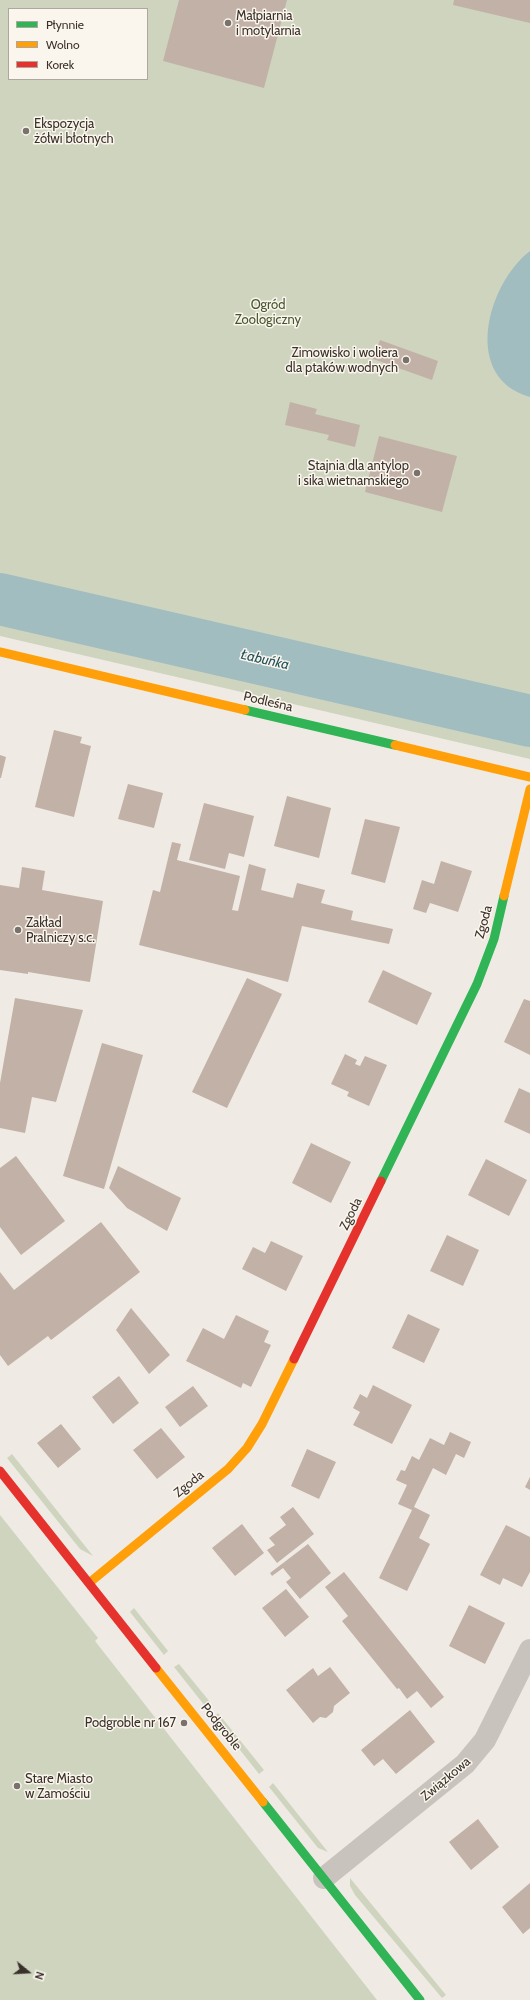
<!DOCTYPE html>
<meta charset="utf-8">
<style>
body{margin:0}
#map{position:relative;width:530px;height:2000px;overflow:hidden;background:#efebe4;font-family:Cabin,sans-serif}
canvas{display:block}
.legend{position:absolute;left:8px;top:8px;width:140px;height:72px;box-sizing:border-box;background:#faf5ed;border:1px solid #ada79f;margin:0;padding:5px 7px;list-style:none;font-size:12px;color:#3a312b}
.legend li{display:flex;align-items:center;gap:8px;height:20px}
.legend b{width:20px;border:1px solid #ada79f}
.north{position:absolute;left:8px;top:1952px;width:40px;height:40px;-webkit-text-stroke:3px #faf5ed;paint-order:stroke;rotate:108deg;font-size:11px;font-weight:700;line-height:16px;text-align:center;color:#3a312b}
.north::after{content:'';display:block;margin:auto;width:14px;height:18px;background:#3a312b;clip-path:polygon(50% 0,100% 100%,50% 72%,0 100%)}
</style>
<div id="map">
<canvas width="530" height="2000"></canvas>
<ul class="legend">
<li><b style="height:5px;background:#30b455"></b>Płynnie</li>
<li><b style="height:5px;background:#ff9f0a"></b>Wolno</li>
<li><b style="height:5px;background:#e5322d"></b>Korek</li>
</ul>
<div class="north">N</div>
</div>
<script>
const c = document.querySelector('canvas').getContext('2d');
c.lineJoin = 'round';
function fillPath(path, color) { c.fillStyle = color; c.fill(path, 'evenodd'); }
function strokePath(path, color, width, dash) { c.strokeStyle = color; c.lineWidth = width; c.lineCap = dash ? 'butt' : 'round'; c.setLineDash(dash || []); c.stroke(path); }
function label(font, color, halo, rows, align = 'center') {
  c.font = font + ' Cabin,sans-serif'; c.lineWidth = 3; c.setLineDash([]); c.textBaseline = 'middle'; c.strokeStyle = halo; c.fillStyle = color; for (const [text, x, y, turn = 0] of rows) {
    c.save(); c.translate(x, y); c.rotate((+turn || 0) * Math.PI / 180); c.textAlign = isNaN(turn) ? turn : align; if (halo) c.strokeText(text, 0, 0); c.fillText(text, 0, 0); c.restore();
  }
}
const green = new Path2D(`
 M0,0H530V759L0,636ZM9,9H147V79H9Z
 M12,1454L93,1556L80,1549L7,1458Z
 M0,1515L98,1638L95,1641L377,2000H0Z
 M134,1608L168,1651L164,1655L130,1612Z
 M179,1664L210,1702L205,1706L174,1667Z
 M218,1713L264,1770L259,1774L214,1717Z
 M273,1783L328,1852L318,1848L269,1787Z
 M350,1878L446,1995L442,1998L355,1895L350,1886Z`);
const water = new Path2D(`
 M530,251V397C461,378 487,284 530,251Z`);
const river = new Path2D(`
 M0,599L530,721`);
const building = new Path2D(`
 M179,0H287L264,88L163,61Z
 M454,0H530V23L453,5Z
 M380,340L438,361L432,380L373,359Z
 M290,402L317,409L315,414L360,425L355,447L327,440L329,435L285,425Z
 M379,436L457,456L442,512L365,492Z
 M54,730L82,737L80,743L91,746L74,817L35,807Z
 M0,755L6,757L1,778H0Z
 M128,784L163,793L154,828L118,819Z
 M287,796L331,808L319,858L274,846Z
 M204,803L254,816L244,857L229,853L225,869L189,860Z
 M365,819L400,827L385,883L351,874Z
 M172,842L181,844L177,860L240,876L232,910L238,911L249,864L266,869L261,890L293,898L297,883L325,890L321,903L353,911L351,920L393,929L389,944L302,926L288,982L139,945L153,890L160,892Z
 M441,861L472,871L458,912L430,903L426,913L413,909L422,880L434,884Z
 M22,867L45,871L42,890L103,901L90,982L28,972V974L0,970V885L19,888Z
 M383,970L432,993L417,1025L368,1002Z
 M247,978L282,994L227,1108L192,1092Z
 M15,998L83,1010L56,1102L32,1097L25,1133L0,1128V1083Z
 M524,999L530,1001V1055L504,1042Z
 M102,1043L143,1055L104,1189L63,1176Z
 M345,1054L357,1060L355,1064L360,1066L365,1056L387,1065L369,1106L347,1096L349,1092L331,1084Z
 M519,1088L530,1093V1134L504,1122Z
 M311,1143L351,1162L331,1203L292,1183Z
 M16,1156L65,1221L21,1255L0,1227V1168Z
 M486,1159L527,1180L509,1216L468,1195Z
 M118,1166L181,1198L167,1231L127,1208L109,1188Z
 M101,1222L140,1272L51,1340L48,1336L8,1366L0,1355V1272L14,1290Z
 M447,1235L479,1250L463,1286L430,1271Z
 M271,1241L303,1256L286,1291L242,1269L253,1247L265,1253Z
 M131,1308L170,1355L149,1374L116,1330Z
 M408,1314L440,1329L424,1363L392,1348Z
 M236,1315L269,1331L264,1342L271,1345L251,1387L243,1383L241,1388L186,1361L203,1328L224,1339Z
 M119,1376L139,1403L113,1424L92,1397Z
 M373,1385L412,1405L392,1444L353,1425L360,1412L353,1408L360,1394L367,1398Z
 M193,1386L208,1406L180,1427L165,1407Z
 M61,1424L81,1449L58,1468L37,1443Z
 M161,1428L185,1457L157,1479L133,1450Z
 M450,1432L471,1442L464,1458L456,1454L446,1475L433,1468L414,1507L430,1515L419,1538L430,1544L407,1591L379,1578L412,1510L398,1504L407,1485L396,1480L401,1470L405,1471L412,1456L419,1460L430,1438L444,1445Z
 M307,1449L336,1462L319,1499L291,1486Z
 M530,1477V1490L525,1487Z
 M293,1507L314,1534L277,1563L267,1550L275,1545L269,1538L286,1525L280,1517Z
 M242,1524L264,1553L235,1576L212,1548Z
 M506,1525L530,1537V1572L522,1587L503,1578L500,1585L480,1575Z
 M308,1544L331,1573L300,1599L286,1582L291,1578L283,1568L272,1576L270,1573Z
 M344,1572L444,1697L431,1708L417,1691L407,1699L399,1688L397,1689L342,1621L348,1616L325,1587Z
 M286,1589L309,1617L285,1637L262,1608Z
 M469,1605L505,1623L485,1664L449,1646Z
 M330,1667L350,1693L334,1706L333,1712L326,1718L320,1717L313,1723L286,1690L313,1668L318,1676Z
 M410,1710L435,1742L396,1774L383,1759L374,1766L361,1750Z
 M478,1819L499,1847L471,1870L449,1842Z
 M530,1883V1928L523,1934L502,1907Z`);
const street = new Path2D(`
 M324,1878L465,1764L485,1740L530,1650`);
const fast = new Path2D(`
 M245,710L395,745
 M381,1181L477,984L494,939L504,896
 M263,1802L420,2000`);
const slow = new Path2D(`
 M0,652L245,710
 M395,745L530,777
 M504,896L530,789
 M89,1583L228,1469L247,1448L262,1424L294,1359
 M156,1668L263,1802`);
const jam = new Path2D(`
 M294,1359L381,1181
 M0,1471L156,1668`);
const markers = [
 [228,23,4,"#79726c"],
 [26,131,4,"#79726c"],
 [406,360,4,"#79726c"],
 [417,473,4,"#79726c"],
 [18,930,4,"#79726c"],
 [184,1723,4,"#79726c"],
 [17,1786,4,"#79726c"]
];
const poiNames = [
 ["Małpiarnia",236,16],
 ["i motylarnia",236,31],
 ["Ekspozycja",34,124],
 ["żółwi błotnych",34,139],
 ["Zimowisko i woliera",398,353,"right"],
 ["dla ptaków wodnych",398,368,"right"],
 ["Stajnia dla antylop",409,466,"right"],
 ["i sika wietnamskiego",409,481,"right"],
 ["Zakład",26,923],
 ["Pralniczy s.c.",26,938],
 ["Podgroble nr 167",176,1723,"right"],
 ["Stare Miasto",25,1779],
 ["w Zamościu",25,1794]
];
const parkNames = [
 ["Ogród",268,305],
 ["Zoologiczny",268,320]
];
const streetNames = [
 ["Podleśna",268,702,13],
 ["Zgoda",484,922,-75],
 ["Zgoda",351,1214,-64],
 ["Zgoda",189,1484,-39],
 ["Podgroble",221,1727,51],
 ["Związkowa",446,1779,-40]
];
const waterNames = [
 ["Łabuńka",265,660,13]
];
fillPath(green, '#cfd4bf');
fillPath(water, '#a1bdc0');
strokePath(river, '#a1bdc0', 52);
fillPath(building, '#c2b1a6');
strokePath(street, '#c8c3bd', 22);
strokePath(fast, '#30b455', 9);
strokePath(slow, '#ff9f0a', 9);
strokePath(jam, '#e5322d', 9);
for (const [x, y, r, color] of markers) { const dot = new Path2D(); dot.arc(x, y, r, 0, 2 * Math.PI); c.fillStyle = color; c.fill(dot); strokePath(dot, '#faf5ed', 1.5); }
label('13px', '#3a312b', '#faf5ed', poiNames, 'left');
label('13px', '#45572f', '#faf5ed', parkNames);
label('13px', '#3a312b', '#faf5ed', streetNames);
label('italic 14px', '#21525b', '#faf5ed', waterNames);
</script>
